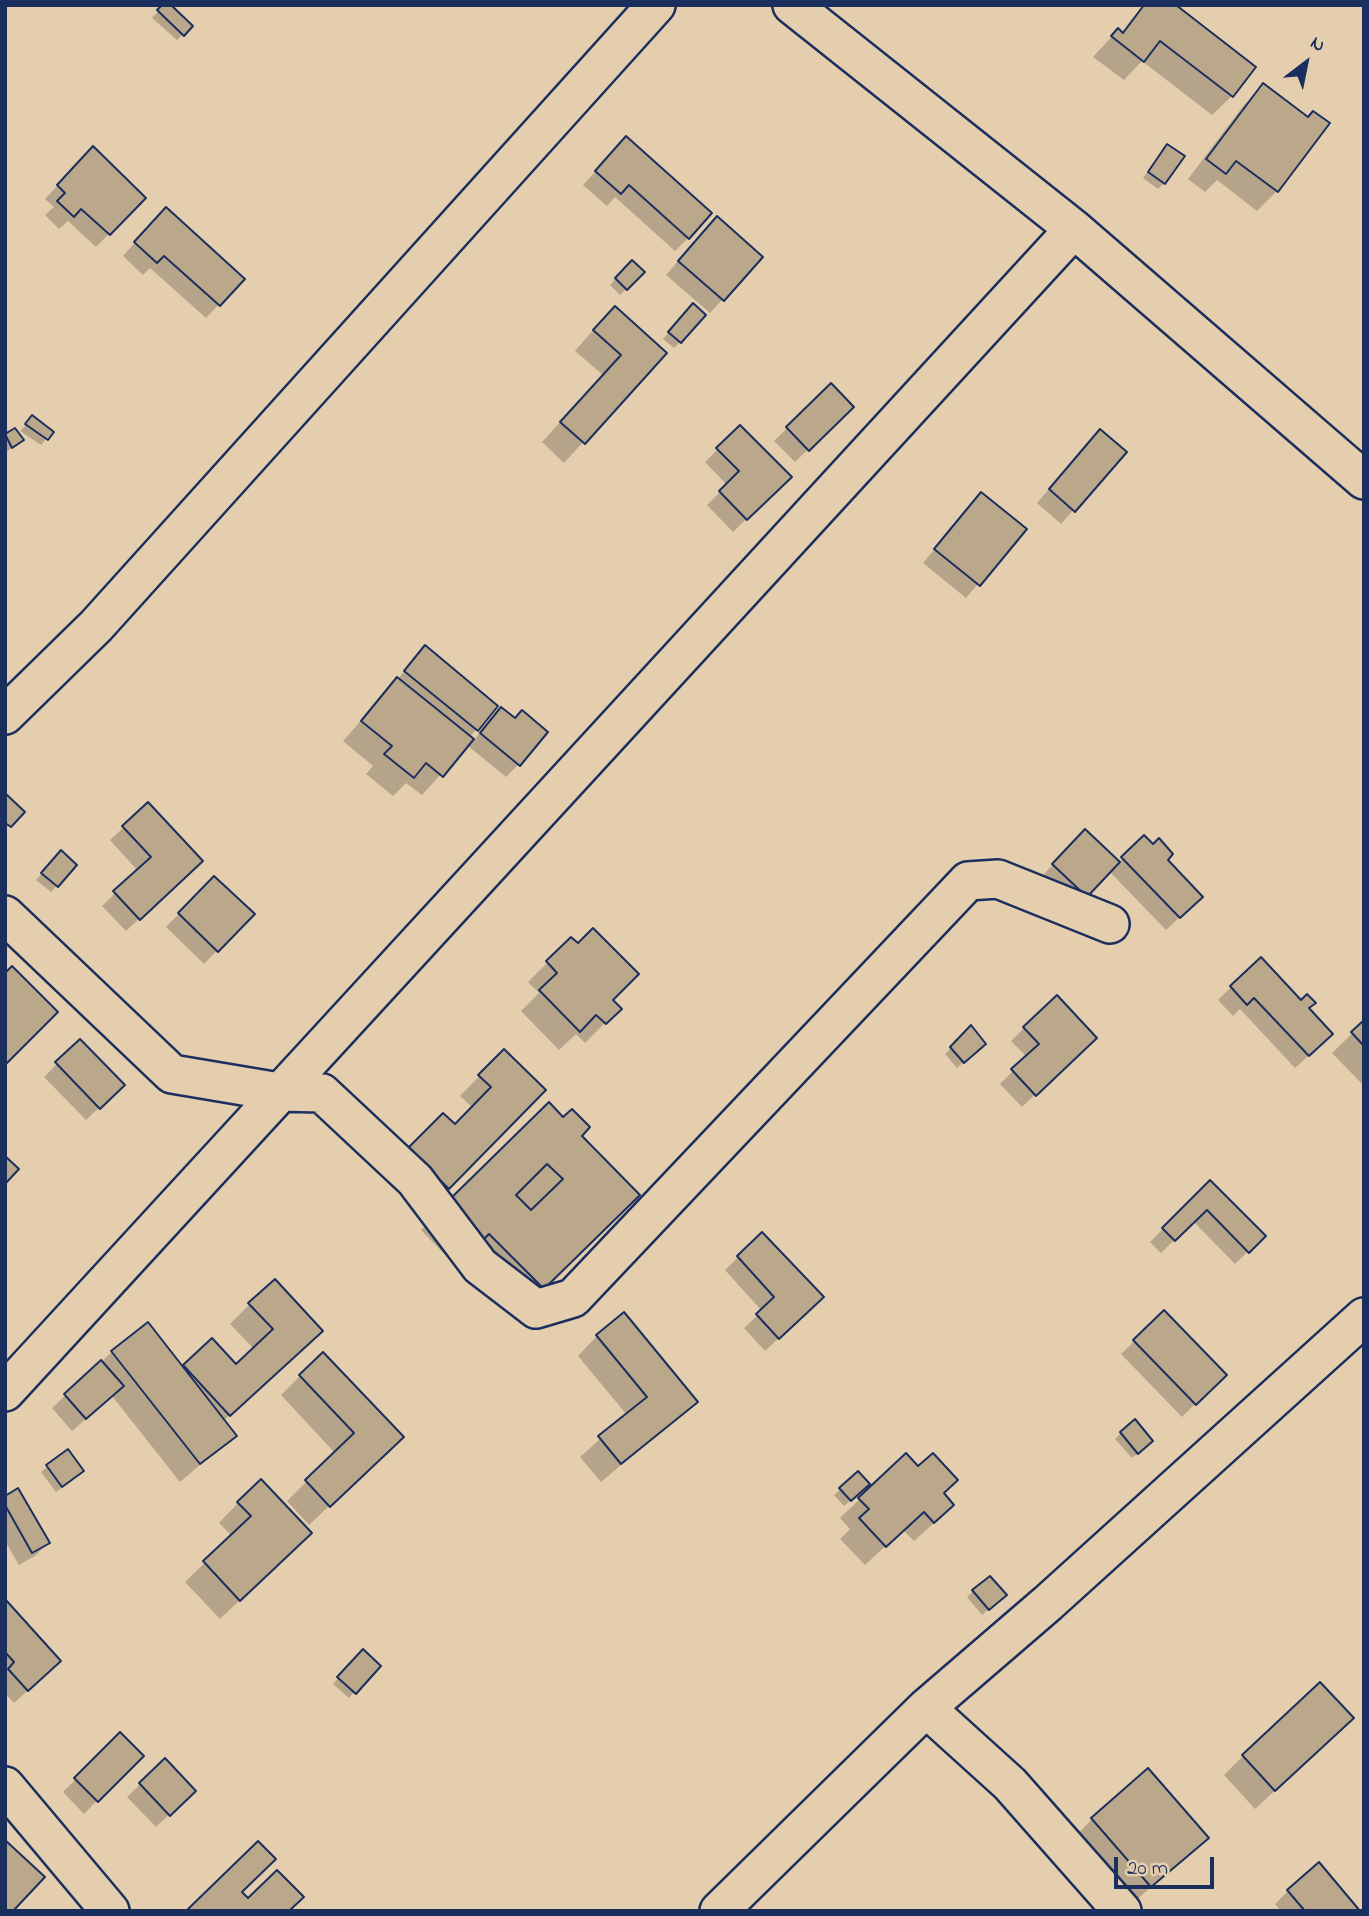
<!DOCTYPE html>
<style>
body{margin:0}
#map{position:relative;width:1369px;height:1916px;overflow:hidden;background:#e4cead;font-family:"Indie Flower",sans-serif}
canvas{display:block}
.frame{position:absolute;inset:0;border:7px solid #1b2f5e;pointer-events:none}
.north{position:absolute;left:1271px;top:28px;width:70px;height:70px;-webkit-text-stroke:5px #e4cead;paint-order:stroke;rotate:32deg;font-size:19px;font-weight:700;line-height:28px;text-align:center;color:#1b2f5e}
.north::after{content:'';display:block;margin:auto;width:24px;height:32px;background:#1b2f5e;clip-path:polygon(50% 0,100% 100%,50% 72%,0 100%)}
.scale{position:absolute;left:1114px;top:1857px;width:100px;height:32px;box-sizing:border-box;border:4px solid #1b2f5e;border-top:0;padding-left:9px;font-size:21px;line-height:24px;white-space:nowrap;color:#1b2f5e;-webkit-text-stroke:5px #e4cead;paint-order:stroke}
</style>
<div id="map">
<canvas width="1369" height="1916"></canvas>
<div class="frame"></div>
<div class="north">N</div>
<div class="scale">20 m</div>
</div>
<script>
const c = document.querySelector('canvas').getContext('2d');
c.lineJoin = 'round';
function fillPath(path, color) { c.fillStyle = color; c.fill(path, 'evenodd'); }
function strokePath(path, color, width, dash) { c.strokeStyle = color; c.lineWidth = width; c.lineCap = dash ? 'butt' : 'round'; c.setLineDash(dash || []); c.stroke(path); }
const shadow = new Path2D(`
 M164,5L191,26L177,40L152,18Z
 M1143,5H1173L1232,96L1212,115L1142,61L1124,80L1093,57L1118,30L1121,33Z
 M1263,86L1308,119L1328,124L1277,191L1257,211L1217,180L1205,192L1188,179L1244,105Z
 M1167,146L1164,183L1158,189L1143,178Z
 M613,152L688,238L675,251L615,197L607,206L583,185Z
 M80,162L144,198L96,247L68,221L59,229L45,215L54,207L45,199Z
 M153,222L243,279L206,318L150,268L143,275L123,256Z
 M704,231L761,257L710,313L666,275Z
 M632,262L643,272L620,295L610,285Z
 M687,312L680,342L674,348L663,339Z
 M595,328L665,353L564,463L542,442L603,375L575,351Z
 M831,385L852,407L795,462L774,441Z
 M32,419L52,432L41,445L20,431Z
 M740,427L789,477L733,532L707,505L727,485L705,462Z
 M15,430L22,440L5,453V436Z
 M1088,444L1125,452L1061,524L1037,503Z
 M981,494L1024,530L966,598L923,563Z
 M425,648L496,706L469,738L473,741L501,709L519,764L506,777L467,745L422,795L406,783L393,796L366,774L373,766L343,741Z
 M148,805L187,874L126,931L102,906L138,871L110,840Z
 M1085,832L1118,863L1144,838L1165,860L1188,909L1166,930L1109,871L1072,909L1040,878Z
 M55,859L75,865L51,892L36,880Z
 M214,878L252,914L204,964L166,927Z
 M571,939L619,1009L585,1043L576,1034L559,1050L521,1011L539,993L528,982Z
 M1231,987L1307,1009L1318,1047L1295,1068L1240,1009L1233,1016L1218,1000Z
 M1364,1022V1086L1332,1053Z
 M971,1028L978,1050L957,1068L945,1054Z
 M1024,1028L1094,1038L1022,1107L1000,1084L1027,1057L1011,1041Z
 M80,1041L123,1085L86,1120L44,1077Z
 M504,1051L544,1090L428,1207L389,1169L443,1115L455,1126L473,1108L460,1096Z
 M549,1105L638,1195L517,1314L463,1258L455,1265L421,1230Z
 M1210,1182L1264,1236L1235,1264L1193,1221L1161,1253L1150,1242Z
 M762,1234L809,1310L765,1351L744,1328L762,1311L725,1270Z
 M250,1304L301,1350L223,1421L235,1435L180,1482L112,1396L72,1431L52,1408L112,1352L182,1368L212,1340L235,1366L254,1349L230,1324Z
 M1164,1313L1224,1375L1182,1417L1121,1354Z
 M597,1336L696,1402L601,1482L580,1457L627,1415L578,1356Z
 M300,1376L382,1456L309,1525L287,1501L335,1453L281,1395Z
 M1121,1433L1145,1447L1132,1458L1115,1439Z
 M68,1451L76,1477L56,1492L41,1472Z
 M858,1474L868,1484L844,1506L834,1495Z
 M942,1494L952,1504L933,1524L914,1541L903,1530L865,1565L840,1539L850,1529L840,1518L860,1499Z
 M5,1498L48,1543L35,1556L19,1565L5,1541Z
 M238,1503L291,1552L220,1619L185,1582L232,1536L219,1523Z
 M973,1591L998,1601L982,1615L967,1597Z
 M5,1602L46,1674L14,1703L5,1693Z
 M357,1657L379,1666L349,1698L333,1684Z
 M120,1735L141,1756L84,1814L63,1792Z
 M1332,1738L1255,1809L1224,1775L1243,1756Z
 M164,1761L194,1791L156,1827L127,1797Z
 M1092,1819L1206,1837L1131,1905L1073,1839Z
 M1288,1891L1358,1911H1281L1275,1904Z`);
const building = new Path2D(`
 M162,5H171L193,26L184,36L157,10Z
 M1144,5H1176L1256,67L1233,97L1160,41L1144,62L1111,36L1118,28L1123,33Z
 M1263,83L1308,117L1313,111L1330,123L1278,192L1236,161L1226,174L1206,159Z
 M626,136L712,213L689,239L629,185L621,194L595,171Z
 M1167,144L1185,156L1165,184L1148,172Z
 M93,146L146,198L110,235L81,209L74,217L57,201L65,193L57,185Z
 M166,207L245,279L220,306L164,256L157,263L134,242Z
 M717,216L763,257L724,301L678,261Z
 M632,260L645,272L627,290L615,278Z
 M693,303L706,315L681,343L668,332Z
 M615,306L667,353L585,444L560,422L621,355L593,330Z
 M831,383L854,407L809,451L786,427Z
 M32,415L54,432L48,440L25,424Z
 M740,425L792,477L747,520L719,491L739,471L716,448Z
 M15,428L24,440L12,448L5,434Z
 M1100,429L1127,452L1075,512L1049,489Z
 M981,492L1027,529L980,586L934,549Z
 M425,645L498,706L478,731L404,671Z
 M397,677L474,739L443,777L426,763L414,778L384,754L392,746L361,721Z
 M501,707L515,718L522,710L548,732L520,766L480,733Z
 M5,793L25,812L11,827L5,823Z
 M148,802L203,861L140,920L113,891L151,857L122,826Z
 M1085,829L1120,862L1087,897L1052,864Z
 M1144,835L1153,844L1159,838L1173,854L1168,860L1203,897L1180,918L1121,857Z
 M61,850L77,865L58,887L41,873Z
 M214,876L255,914L218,952L178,913Z
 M593,928L639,974L613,1000L622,1009L606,1024L596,1015L580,1032L539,990L557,973L546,961L571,937L578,943Z
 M1261,957L1301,1000L1307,994L1316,1003L1309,1008L1333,1034L1309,1056L1254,998L1247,1005L1230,986Z
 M12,966L58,1012L5,1065V973Z
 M1057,995L1097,1038L1036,1096L1011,1069L1039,1044L1023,1027Z
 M1364,1020V1046L1351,1032Z
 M971,1025L986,1044L964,1063L950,1047Z
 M80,1039L125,1085L100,1109L55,1062Z
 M504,1049L546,1090L449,1189L408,1148L443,1113L455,1124L491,1087L478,1075Z
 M549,1102L563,1117L572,1109L590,1127L582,1136L640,1195L544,1289L489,1234L482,1241L446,1203ZM547,1164L563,1179L531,1210L516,1195Z
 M5,1156L19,1169L5,1184Z
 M547,1164L563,1179L531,1210L516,1195Z
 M1210,1180L1266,1236L1249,1253L1207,1210L1175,1241L1162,1228Z
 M762,1232L824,1297L779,1339L756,1314L774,1297L737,1256Z
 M275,1279L323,1331L230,1416L183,1365L212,1338L236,1364L273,1329L248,1303Z
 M1164,1310L1227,1375L1196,1405L1133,1340Z
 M624,1312L698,1402L621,1464L598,1436L647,1397L596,1335Z
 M148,1322L237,1436L200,1464L111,1351Z
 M323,1352L404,1437L330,1507L305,1480L354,1433L299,1375Z
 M101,1360L124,1386L86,1419L64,1394Z
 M1135,1419L1153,1441L1138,1454L1120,1432Z
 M68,1449L84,1471L62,1487L46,1465Z
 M906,1453L918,1466L933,1453L958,1480L944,1493L954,1505L934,1523L924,1512L886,1547L859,1518L869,1509L858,1498Z
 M858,1471L870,1484L851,1501L839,1488Z
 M261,1479L312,1533L240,1601L203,1561L251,1516L237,1502Z
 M18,1488L50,1543L32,1553L5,1505V1496Z
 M990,1576L1007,1595L989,1610L972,1590Z
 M5,1599L61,1661L28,1691L8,1669L14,1662L5,1652Z
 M363,1649L381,1666L356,1694L337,1677Z
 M1320,1682L1354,1718L1275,1791L1242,1755Z
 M120,1732L144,1756L98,1802L74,1778Z
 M165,1758L196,1791L170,1816L139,1783Z
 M1148,1768L1209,1838L1151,1887L1091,1818Z
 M5,1840L45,1877L13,1911H5Z
 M258,1841L276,1859L242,1892L248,1898L277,1870L304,1897L289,1911H186Z
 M1319,1862L1360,1911H1305L1287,1890Z`);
const minor = new Path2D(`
 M792,5L1074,229L1364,480
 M5,715L96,626L656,5
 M5,915L172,1074L279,1092L322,1093L415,1180L480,1266L536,1309L573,1298L968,881L998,879L1110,924
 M5,1392L1074,229
 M926,1708L1010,1784L1122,1911
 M5,1786L110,1911
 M719,1911L926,1708L1048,1603L1364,1317`);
fillPath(shadow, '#0003');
fillPath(building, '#bba789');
strokePath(building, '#1b2f5e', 2);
strokePath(minor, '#1b2f5e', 42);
strokePath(minor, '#e4cead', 37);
</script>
